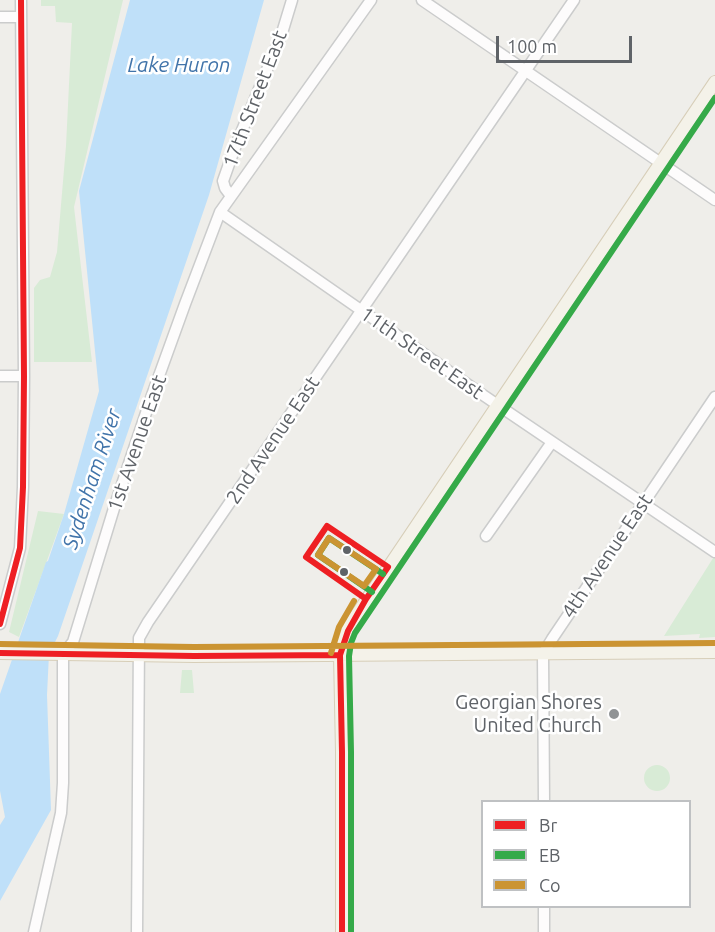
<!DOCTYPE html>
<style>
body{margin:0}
#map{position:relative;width:715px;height:932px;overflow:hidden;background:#efeeea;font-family:Ubuntu,sans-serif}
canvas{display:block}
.legend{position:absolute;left:481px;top:800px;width:210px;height:108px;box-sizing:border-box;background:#fff;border:2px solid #bfc1c3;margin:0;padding:8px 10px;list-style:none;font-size:18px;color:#5f6368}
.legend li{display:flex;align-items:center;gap:12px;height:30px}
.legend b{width:30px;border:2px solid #bfc1c3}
.scale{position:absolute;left:496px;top:36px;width:136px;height:27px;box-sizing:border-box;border:3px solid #5f6368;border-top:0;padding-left:8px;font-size:18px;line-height:21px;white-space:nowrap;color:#5f6368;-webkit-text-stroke:4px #fff;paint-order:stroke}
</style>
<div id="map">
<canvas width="715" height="932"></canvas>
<ul class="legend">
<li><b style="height:8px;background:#ee1f23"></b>Br</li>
<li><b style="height:8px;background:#35aa49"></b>EB</li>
<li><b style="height:8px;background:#cb9432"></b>Co</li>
</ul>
<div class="scale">100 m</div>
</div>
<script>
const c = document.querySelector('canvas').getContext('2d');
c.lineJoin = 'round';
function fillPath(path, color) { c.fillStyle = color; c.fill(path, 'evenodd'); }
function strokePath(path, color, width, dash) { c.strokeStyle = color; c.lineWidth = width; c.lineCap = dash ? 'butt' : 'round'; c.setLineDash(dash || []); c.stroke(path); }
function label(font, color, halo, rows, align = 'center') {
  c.font = font + ' Ubuntu,sans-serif'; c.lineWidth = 5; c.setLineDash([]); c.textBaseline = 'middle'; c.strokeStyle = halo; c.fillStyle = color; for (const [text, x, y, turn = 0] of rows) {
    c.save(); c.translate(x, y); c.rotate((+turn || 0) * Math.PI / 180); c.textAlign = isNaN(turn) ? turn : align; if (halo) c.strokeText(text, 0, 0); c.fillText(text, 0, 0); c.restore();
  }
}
const green = new Path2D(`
 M41,0H123L74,207L92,362H34V288L40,280L50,277L57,252L66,146L72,23L56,22L55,6H41Z
 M38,511L64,514L19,637L9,632Z
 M715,555V637L699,638L700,634L664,636Z
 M182,670H192L194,693H180Z
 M644 778a13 13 0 1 1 26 0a13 13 0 1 1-26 0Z`);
const water = new Path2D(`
 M130,0H264L209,195L58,636L49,654L47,695L51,810L0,901V825L5,817L0,791V694L46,562L48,561L64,514L99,391L79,191Z`);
const minor = new Path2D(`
 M422,0L715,200
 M0,17H21
 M231,196L225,188L223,181L234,150L282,33L292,0
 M220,212L483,395L715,552
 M0,376H24
 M486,536L552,442
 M0,624L20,548L23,487L24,376L21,0
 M544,802L543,654L552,639L715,397
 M544,906V932
 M34,932L61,813L63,783V654L73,642L115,505L151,398L185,304L220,212L371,0
 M137,932L139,638L148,622L574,0`);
const major = new Path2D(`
 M0,653L194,656L715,652
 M342,932V752L340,655L342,641L347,629L715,82`);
const bus1 = new Path2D(`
 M327,526L388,567L366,599L306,557Z
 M0,624L20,548L23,487L24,376L21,0
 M0,653L194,656L340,655
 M342,932V752L340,655L348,631L366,599`);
const bus2 = new Path2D(`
 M372,592L318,555L329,538L383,574
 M351,932V752L349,656L351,643L355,633L715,98`);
const bus3 = new Path2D(`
 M329,538L376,569L364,586L318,555Z
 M0,644L194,647L715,643
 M331,653L339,627L354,601`);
const markers = [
 [347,550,5,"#5f6368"],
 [344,572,5,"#5f6368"],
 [614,714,6,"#919496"]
];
const streetNames = [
 ["17th Street East",255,99,-69],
 ["11th Street East",422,353,35],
 ["2nd Avenue East",273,440,-56],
 ["1st Avenue East",137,443,-71],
 ["4th Avenue East",607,556,-56]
];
const poiNames = [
 ["Georgian Shores",602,702],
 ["United Church",602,725]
];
const waterNames = [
 ["Lake Huron",179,65],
 ["Sydenham River",92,479,-72]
];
fillPath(green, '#d8ebd6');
fillPath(water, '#bfe0f9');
strokePath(minor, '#cbcccc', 13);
strokePath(major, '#d7ceb8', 14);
strokePath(minor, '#fdfcfc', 10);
strokePath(major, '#f4f2e9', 12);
strokePath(bus1, '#ee1f23', 6);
strokePath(bus2, '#35aa49', 6);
strokePath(bus3, '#cb9432', 6);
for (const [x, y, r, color] of markers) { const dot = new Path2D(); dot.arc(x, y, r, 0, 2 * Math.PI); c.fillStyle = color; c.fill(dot); strokePath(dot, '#fff', 2); }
label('20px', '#5f6368', '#fff', streetNames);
label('20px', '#5f6368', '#fff', poiNames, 'right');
label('italic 21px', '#4174aa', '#fff', waterNames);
</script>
